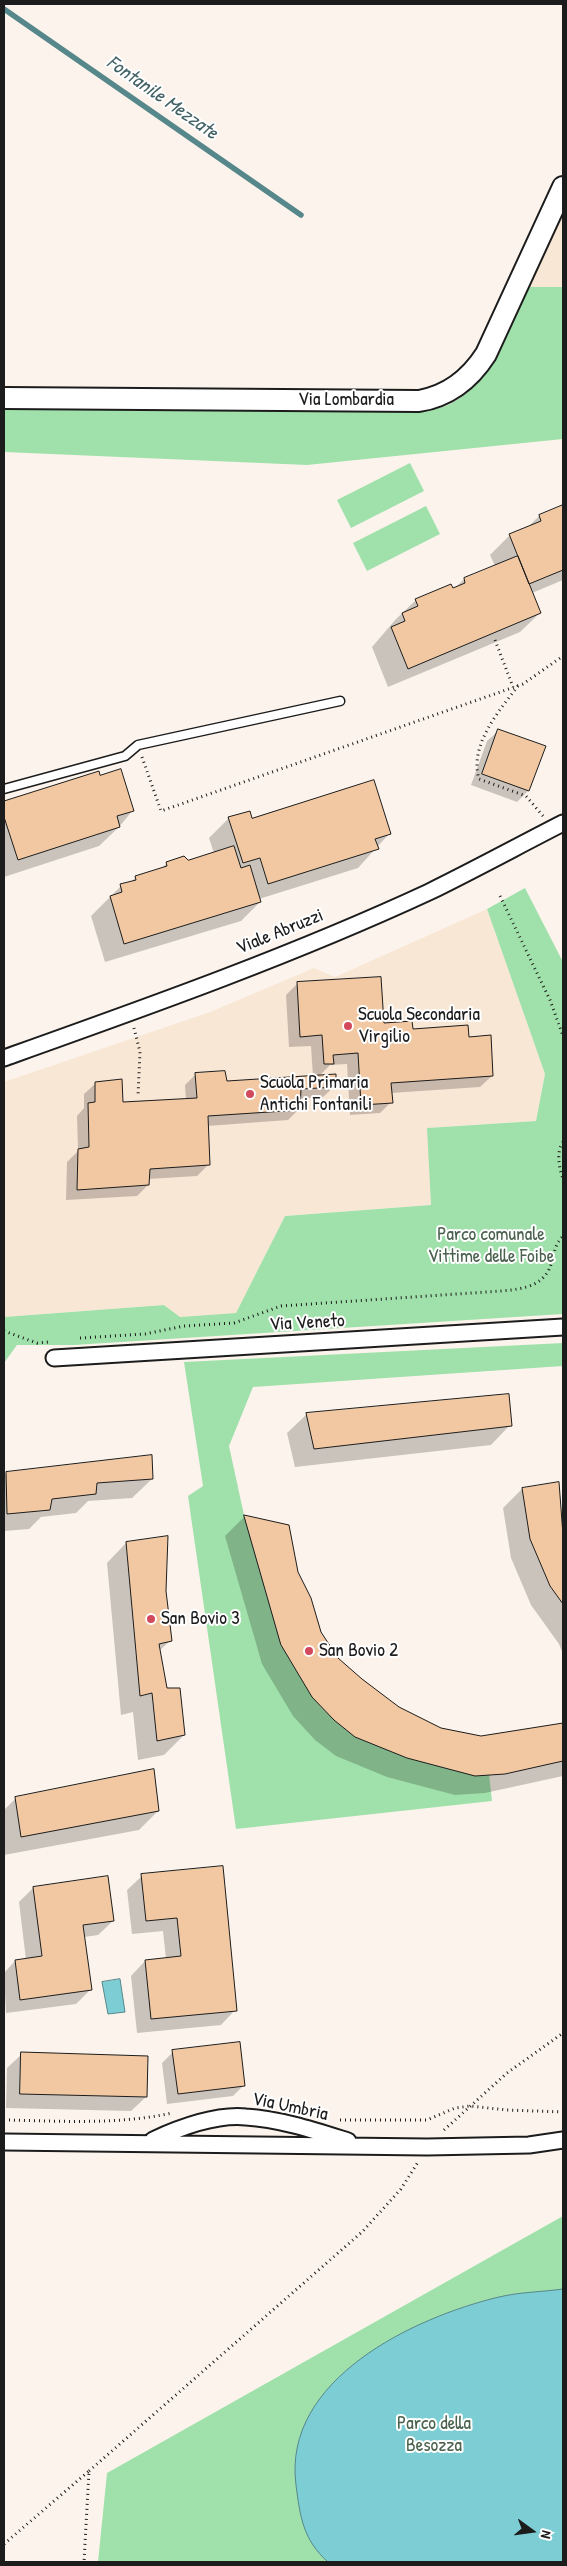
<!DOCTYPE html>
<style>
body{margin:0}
#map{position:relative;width:567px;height:2566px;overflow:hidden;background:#fcf4ec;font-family:"Patrick Hand",sans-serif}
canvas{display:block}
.frame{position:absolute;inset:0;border:5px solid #1c1c1c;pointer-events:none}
.north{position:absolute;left:507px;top:2506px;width:50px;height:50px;-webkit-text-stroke:4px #fff;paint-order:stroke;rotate:104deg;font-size:14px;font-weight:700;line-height:20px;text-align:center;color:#1c1c1c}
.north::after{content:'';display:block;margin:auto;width:18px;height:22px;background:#1c1c1c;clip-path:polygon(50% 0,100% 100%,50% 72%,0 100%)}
</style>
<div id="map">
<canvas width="567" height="2566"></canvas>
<div class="frame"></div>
<div class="north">N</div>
</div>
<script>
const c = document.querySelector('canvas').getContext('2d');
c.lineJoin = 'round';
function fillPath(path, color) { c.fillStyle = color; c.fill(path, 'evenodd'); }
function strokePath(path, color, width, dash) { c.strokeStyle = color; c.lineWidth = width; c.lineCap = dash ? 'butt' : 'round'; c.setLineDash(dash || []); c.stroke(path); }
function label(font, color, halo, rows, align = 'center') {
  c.font = font + ' "Patrick Hand",sans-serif'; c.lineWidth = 4; c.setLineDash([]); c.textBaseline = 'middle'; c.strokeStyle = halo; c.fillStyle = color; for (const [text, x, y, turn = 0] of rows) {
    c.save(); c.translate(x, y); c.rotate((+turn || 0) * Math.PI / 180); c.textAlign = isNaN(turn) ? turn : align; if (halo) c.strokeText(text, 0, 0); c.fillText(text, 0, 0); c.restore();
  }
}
const built = new Path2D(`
 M563,202V287H524Z
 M487,909L545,1074L536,1121L428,1128L431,1205L285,1216L236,1313L180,1317L164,1305L4,1317V1082L210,1012L314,968L335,977Z`);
const green = new Path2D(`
 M524,287H563V439L307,465L4,452V407L405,411C417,411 431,411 443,407C490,390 505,329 524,287Z
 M410,463L424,491L351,528L337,500Z
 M426,506L440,534L367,571L353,543Z
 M525,888L563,962V1314L74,1345H17L4,1363V1317L164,1305L180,1317L236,1313L285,1216L431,1205L427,1128L536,1121L545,1074L487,909Z
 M563,1343V1366L253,1387L229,1446L244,1515L281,1645L312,1697L334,1720L356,1737L407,1758L489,1774L492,1801L236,1829L188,1496L203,1486L184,1362Z
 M563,2216V2562H98L107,2473Z`);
const water = new Path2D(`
 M120,1979L125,2012L108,2014L102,1982Z
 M563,2289V2562H328C303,2540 300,2516 296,2485C282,2379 415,2317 499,2297C520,2292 542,2292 563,2289Z`);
const shadow = new Path2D(`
 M563,506V580L532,593L540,613L520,632L388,687L372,647L396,619L416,600L455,588L464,579L495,566L490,555L510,535L527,528L539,516Z
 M499,730L544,747L528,791L517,802L471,785L487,741Z
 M98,773L100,777L133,810L119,827L99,846L4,877V803Z
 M229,818L389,834L358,868L259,899L260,902L241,921L105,962L91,916L121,886L130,883L136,877L160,870L167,863L188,861L214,853L209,838Z
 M297,984L383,1024L468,1038L492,1076L480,1087L391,1093V1102L380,1113L350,1115L347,1064L330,1065L319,1076L335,1086L323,1097L299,1099V1109L288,1120L207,1126L208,1165L197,1176L148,1179V1185L137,1196L66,1200L67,1162L78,1151L77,1116L84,1108V1094L96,1083L122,1103L186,1100L185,1085L196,1074L226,1082L313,1077L311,1046L289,1047L286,995Z
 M307,1414L510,1425L491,1445L295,1467L287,1433Z
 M7,1473L152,1479L132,1498L88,1501L76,1513L41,1517L29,1529L4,1531V1476Z
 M558,1484L563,1537V1654L559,1644L531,1605L511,1558L503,1508L522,1489Z
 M244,1517L288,1526L297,1572L320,1633L337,1659L399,1708L440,1729L481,1737L563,1724V1776L485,1793L455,1795L387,1777L336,1756L315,1740L293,1716L262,1664L225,1536Z
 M126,1543L164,1591L171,1640L159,1651L166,1689L184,1735L164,1755L138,1760L133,1712L121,1715L107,1563Z
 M16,1798L158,1811L139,1830L4,1855V1810Z
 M221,1867L235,2010L221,2025L137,2033L131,1976L145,1961L166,1959L163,1931L132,1934L127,1890L142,1876Z
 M33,1888L113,1921L98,1935L84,1937L91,1989L76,2004L6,2013L4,1973L15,1961L26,1960L19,1902Z
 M173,2052L244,2085L233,2096L167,2104L162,2063Z
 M22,2054L146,2097L131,2111L6,2108L7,2068Z`);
const stream = new Path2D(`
 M4,9L301,215`);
const building = new Path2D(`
 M563,505V570L529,584L509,534L541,521L539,515Z
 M518,556L541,613L408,669L391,627L405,621L402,613L418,606L415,599L451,584L453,588L465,583L464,578Z
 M498,729L546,746L529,791L482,774Z
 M121,769L134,811L117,816L120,827L18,860L4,817V801L99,771L100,775Z
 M374,780L391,834L375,839L379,849L268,884L260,858L243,863L228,817L250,811L252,818Z
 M234,846L241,868L250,865L261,902L124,944L110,896L122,892L120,884L136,880L135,876L167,866L166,862L184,856L188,860Z
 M381,977L384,1023L412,1021L413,1029L468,1025L469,1037L491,1035L493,1076L391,1083L393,1103L361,1105L358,1053L333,1055L334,1064H324L322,1035L300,1037L297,982Z
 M225,1071L227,1081L336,1074V1087L301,1089L300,1110L208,1116L210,1165L150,1169L149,1185L77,1190L78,1149L89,1147L88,1103L95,1102V1082L122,1079L123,1102L197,1098L195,1073Z
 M509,1394L512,1426L314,1449L306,1413Z
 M152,1455L153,1479L97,1483L96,1494L52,1499L50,1510L7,1514L6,1472Z
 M559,1482L563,1535V1604L550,1586L530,1539L522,1488Z
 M244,1515L289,1525L298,1572L311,1598L321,1632L338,1658L362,1679L399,1707L441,1728L481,1736L563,1723V1761L505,1774L475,1776L407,1758L355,1737L334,1720L312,1697L281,1645Z
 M168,1536L166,1591L172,1641L159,1644L167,1688H180L185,1735L157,1741L152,1693L140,1696L126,1542Z
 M154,1769L159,1811L21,1837L15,1797Z
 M223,1866L237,2011L151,2019L145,1960L181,1956L177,1918L146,1921L141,1874Z
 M108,1876L114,1921L83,1925L92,1990L20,2000L15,1960L42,1956L33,1887Z
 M240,2042L245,2086L178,2094L172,2050Z
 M21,2052L148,2056L147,2097L20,2094Z`);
const path = new Path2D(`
 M495,640L513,687
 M518,686C499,711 469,745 479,779L526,796L543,816
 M142,757L161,811L523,684L563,656
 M500,896L550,1000L563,1036
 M134,1028L140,1052L138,1096
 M563,1142C556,1152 559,1168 563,1179
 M4,1331L37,1343L49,1342
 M80,1338L145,1334L184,1326L234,1323L281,1306L501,1291C524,1289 546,1286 552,1261C555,1250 555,1245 563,1236
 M4,2120C60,2121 117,2125 172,2113
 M340,2120H427L455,2108L470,2106L507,2110L563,2112
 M444,2130L507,2073L563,2033
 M89,2471L362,2232L401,2189L418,2162
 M4,2544L89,2471L84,2562`);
const service = new Path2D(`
 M4,789L125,756L138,745L340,701`);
const minor = new Path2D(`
 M4,1058C147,1007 291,956 429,892C474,870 518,846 563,823
 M54,1358L563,1327
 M153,2140C181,2127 215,2114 246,2117C280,2119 316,2131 348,2141
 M4,2142L427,2147L529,2145L563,2140`);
const tertiary = new Path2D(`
 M4,398L419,401C449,396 470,379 486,354L563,187`);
const markers = [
 [348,1026,5,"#d1495b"],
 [250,1094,5,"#d1495b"],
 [151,1619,5,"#d1495b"],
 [309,1651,5,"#d1495b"]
];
const streetNames = [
 ["Via Lombardia",346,400],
 ["Viale Abruzzi",280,932,-22],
 ["Via Veneto",307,1323,-3],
 ["Via Umbria",290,2107,12]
];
const poiNames = [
 ["Scuola Secondaria",358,1015],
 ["Virgilio",358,1037],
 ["Scuola Primaria",260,1083],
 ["Antichi Fontanili",260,1105],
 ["San Bovio 3",161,1619],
 ["San Bovio 2",319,1651]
];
const parkNames = [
 ["Parco comunale",491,1235],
 ["Vittime delle Foibe",491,1257],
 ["Parco della",434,2424],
 ["Besozza",434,2446]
];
const waterNames = [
 ["Fontanile Mezzate",162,98,35]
];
fillPath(built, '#f9e7d6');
fillPath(green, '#a0e1ab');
fillPath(water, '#7dced4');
strokePath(water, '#56878a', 1);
fillPath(shadow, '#0003');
strokePath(stream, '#56878a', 5.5);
fillPath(building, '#f2c8a2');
strokePath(building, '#1c1c1c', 1);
strokePath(service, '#1c1c1c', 11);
strokePath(minor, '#1c1c1c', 19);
strokePath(tertiary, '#1c1c1c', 24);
strokePath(path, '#1c1c1c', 3, [1, 4]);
strokePath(service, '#fff', 8);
strokePath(minor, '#fff', 15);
strokePath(tertiary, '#fff', 20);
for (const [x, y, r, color] of markers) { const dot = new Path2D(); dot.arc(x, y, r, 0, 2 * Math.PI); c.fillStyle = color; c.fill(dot); strokePath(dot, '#fff', 2); }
label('19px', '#1c1c1c', '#fff', streetNames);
label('19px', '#1c1c1c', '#fff', poiNames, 'left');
label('19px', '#4a614e', '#fff', parkNames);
label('italic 20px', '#436366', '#fff', waterNames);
</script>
